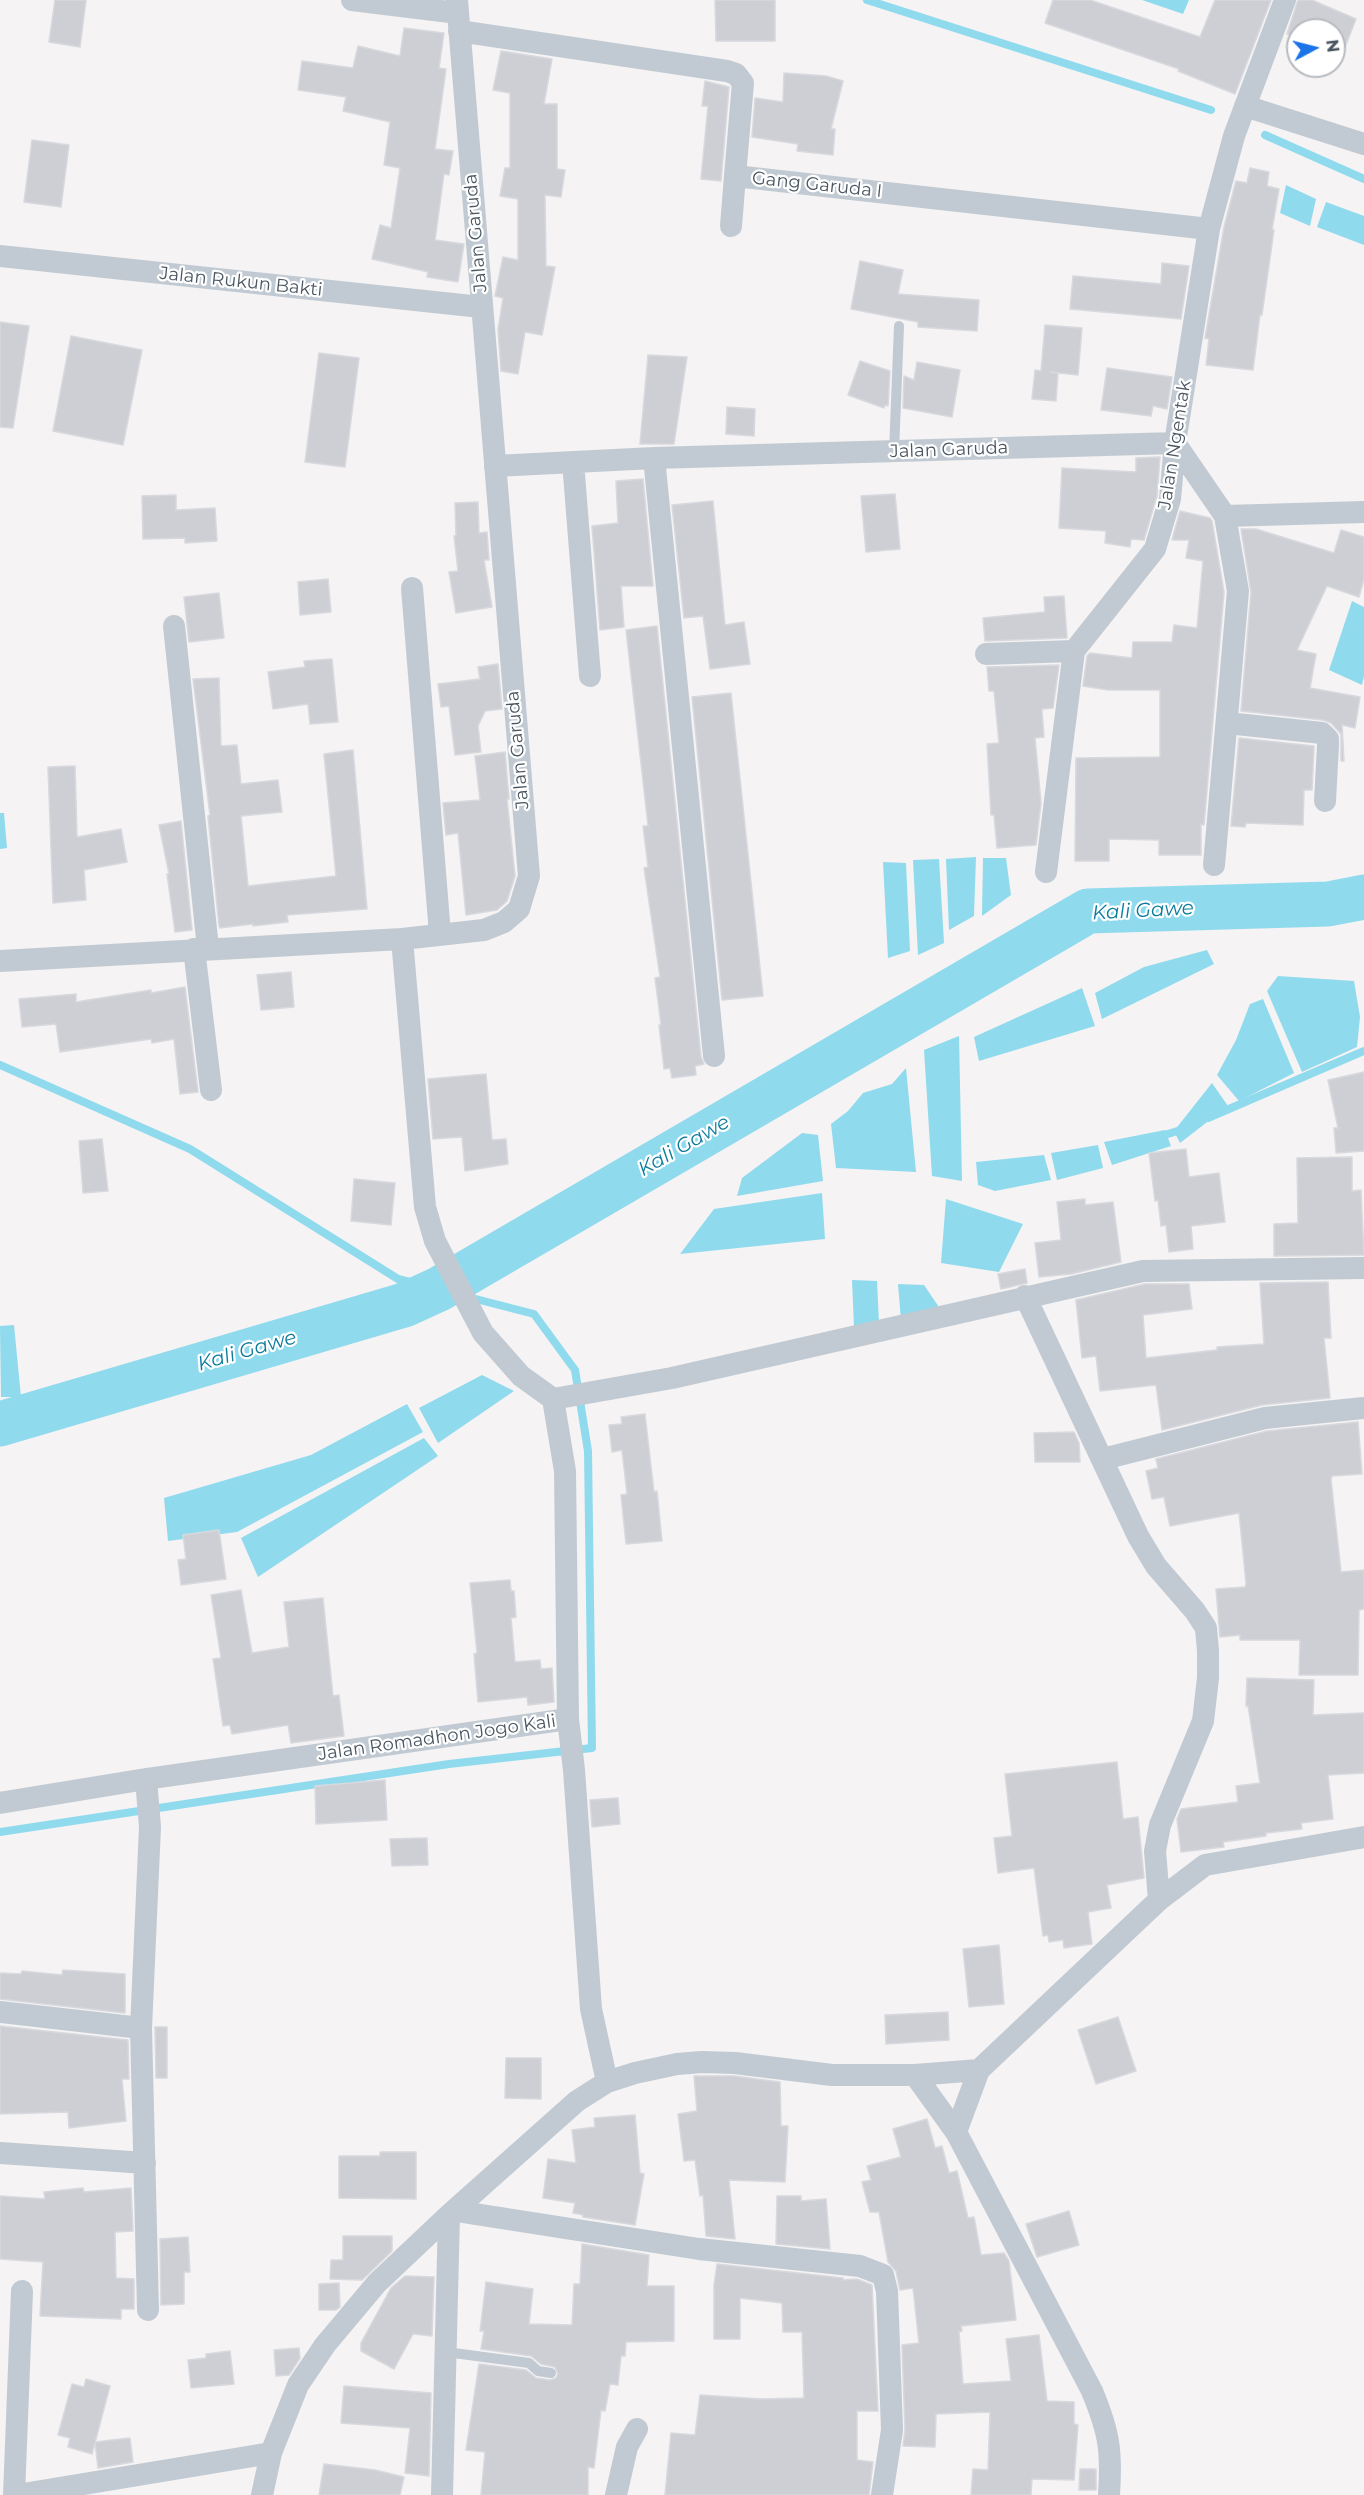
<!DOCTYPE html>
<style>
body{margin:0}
#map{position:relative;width:1364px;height:2495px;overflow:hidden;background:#f5f3f3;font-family:Montserrat,sans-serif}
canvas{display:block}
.north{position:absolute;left:1286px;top:18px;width:60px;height:60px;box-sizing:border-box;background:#fff;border:2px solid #b7bbc0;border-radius:50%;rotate:83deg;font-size:16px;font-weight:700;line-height:24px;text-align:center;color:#4a5661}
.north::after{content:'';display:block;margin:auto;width:21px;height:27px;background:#1a73e8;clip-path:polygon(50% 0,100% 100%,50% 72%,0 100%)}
</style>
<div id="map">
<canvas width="1364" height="2495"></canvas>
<div class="north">N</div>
</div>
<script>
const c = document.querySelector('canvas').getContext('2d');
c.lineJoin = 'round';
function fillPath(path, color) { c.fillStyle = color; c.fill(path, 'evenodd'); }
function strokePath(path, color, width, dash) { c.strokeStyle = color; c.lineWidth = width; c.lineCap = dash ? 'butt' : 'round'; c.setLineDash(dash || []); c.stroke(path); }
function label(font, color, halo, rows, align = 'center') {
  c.font = font + ' Montserrat,sans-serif'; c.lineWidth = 4.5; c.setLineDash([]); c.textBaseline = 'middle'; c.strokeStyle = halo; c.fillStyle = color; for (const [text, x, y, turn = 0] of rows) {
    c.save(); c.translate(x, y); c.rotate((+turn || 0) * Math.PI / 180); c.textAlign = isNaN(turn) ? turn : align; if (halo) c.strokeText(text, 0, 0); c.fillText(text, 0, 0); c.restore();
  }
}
const water = new Path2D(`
 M1142,0H1189L1183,14Z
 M1286,185L1316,199L1310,226L1280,213Z
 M1326,202L1364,216V245L1317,227Z
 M1352,601L1364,607V676L1362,685L1329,670Z
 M0,813H4L7,848L0,849Z
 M976,857L974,916L949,930L946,859Z
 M983,858H1006L1011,895L982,916Z
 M939,859L944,943L918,955L913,860Z
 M883,862L906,863L910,951L888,958Z
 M1207,950L1214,964L1102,1019L1095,993L1144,967Z
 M1278,976L1354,981L1360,1017L1357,1047L1302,1072L1267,991Z
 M1082,988L1095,1026L979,1061L974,1037Z
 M1263,999L1294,1073L1239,1101L1217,1075L1236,1040L1250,1004Z
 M959,1036L962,1181L932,1176L924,1050Z
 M906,1068L916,1172L836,1168L831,1124L848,1111L863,1093L892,1084Z
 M1212,1083L1228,1106L1180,1143L1174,1131Z
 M1165,1130L1171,1146L1112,1165L1104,1142Z
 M802,1133L818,1135L823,1181L737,1196L742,1178Z
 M1098,1145L1103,1168L1057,1180L1051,1153Z
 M1044,1155L1051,1180L995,1191L978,1185L976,1162Z
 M822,1193L825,1239L680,1254L714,1209Z
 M946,1199L1023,1224L999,1272L941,1263Z
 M852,1280L877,1281L879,1323L854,1327Z
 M898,1284L924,1285L943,1313L901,1320Z
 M14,1325L21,1397H1L0,1326Z
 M482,1375L514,1391L438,1443L419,1408Z
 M407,1404L423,1432L237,1532L168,1541L164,1498L311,1455Z
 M424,1438L438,1456L258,1577L241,1538Z`);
const stream = new Path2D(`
 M867,0L1211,110
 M1265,135L1364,179
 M0,1065L190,1149L398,1279L457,1294
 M1208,1118L1364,1051
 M1158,1137L1184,1129
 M0,1832L449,1764L592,1748L588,1451L575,1370L534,1314L468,1297`);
const river = new Path2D(`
 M0,1424L404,1305L439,1289L1088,911L1328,904L1364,897`);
const building = new Path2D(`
 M55,0H86L80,47L49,42Z
 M715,0H775V41H716Z
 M1053,0H1090L1200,37L1215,0H1271L1235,94L1178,71L1179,69L1045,23Z
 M1298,0H1312L1356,19L1342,55L1334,52V30H1298V38L1287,34Z
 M404,28L444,33L439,68L446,69L435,149L453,151L449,175L444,174L435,240L464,244L458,282L427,277L428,272L372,259L380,225L391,228L400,168L384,165L390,122L343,111L346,97L298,90L302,61L353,68L358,46L400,56Z
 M501,51L552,59L544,104H557V169L565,170L561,197L545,195L546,266L555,267L542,335L525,332L518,374L501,371L498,330L503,298L495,296L503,257L518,260V199L500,196L505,168H510V93L493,90Z
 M784,73L826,76L843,81L831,129H835L833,155L797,151L798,144L752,137L755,98L783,102Z
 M705,81L729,87L721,181L701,179L708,106H702Z
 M32,140L69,145L61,207L24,202Z
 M1250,168L1269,172L1267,186L1279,189L1272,230H1274L1262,315H1260L1253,370L1206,365L1209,339L1205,338L1224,227L1236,181L1247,183Z
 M860,261L903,270L898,294L979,300L977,331L918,327V322L851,309Z
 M1162,263L1189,266L1181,319L1070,309L1073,276L1161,284Z
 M0,322L29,326L13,428L0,427Z
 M1045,325L1082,328L1078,375L1050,372L1058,373L1056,401L1032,399L1035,370L1041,371Z
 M71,336L142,350L123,445L53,431Z
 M319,353L359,358L345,467L305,462Z
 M648,355L687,357L674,444H640Z
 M860,361L890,371L888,406L885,405L884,408L848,395Z
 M917,362L960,370L952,417L903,408L904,376L914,380Z
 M1107,368L1172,377L1167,409L1153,406L1151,416L1101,410Z
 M727,407L755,409L754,436L726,434Z
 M1160,457L1157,496L1144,540L1131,539L1130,547L1105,543L1106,531L1059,528L1062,468L1136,472V458Z
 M643,479L653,586H621L624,627L600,630L592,526L618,523L616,481Z
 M895,494L900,549L866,552L861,496Z
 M176,495V510L215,508L217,541L185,543V538L143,539L142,496Z
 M713,501L725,625L744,622L750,664L710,669L703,616L684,618L672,505Z
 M478,502L479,533L487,532L489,560H484L492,607L456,613L449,572L458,571L454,536H456L455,503Z
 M1180,511L1210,518L1212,521L1224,592L1204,825L1201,824V855H1159V840L1109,839V861H1075L1076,758L1160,757V690H1108L1083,686L1087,656L1090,653L1132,658L1133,642H1172L1174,625L1197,628L1203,561L1186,558L1189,540H1172Z
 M1241,529H1256L1334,553L1341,530L1364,537V579L1359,597L1327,586L1297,650L1316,654L1310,688L1360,697L1355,728L1342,725L1344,761H1341V734L1331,723L1323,720L1241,711L1251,592Z
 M328,579L331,612L300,615L298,582Z
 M219,593L224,638L189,642L184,597Z
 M1064,596L1067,638L985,641L983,618L1045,612L1044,597Z
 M657,626L701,1057L704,1064L695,1066L696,1075L672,1078L670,1068L664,1069L659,1025H661L655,978L660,977L644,868L648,867L643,826H648L626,630Z
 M332,659L338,722L310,724L308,704L273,709L268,672L305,667L304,661Z
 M498,664L502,709L485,711L478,726L481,752L455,755L449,706L441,707L438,684L480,679L478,667Z
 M1059,665L1053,708L1042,709V711L1044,737L1035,738L1041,803L1036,845L997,848L994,815H991L987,744L999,743L994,691H989L987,667Z
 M219,678L221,746L237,745L241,784L278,780L282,812L241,816L248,886L336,876L324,754L353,750L367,909L287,915L288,922L253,926V924L220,928L219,926L208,816L210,815L193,679Z
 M731,693L763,996L722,1000L692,697Z
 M1239,738L1314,746L1312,790H1304L1303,825L1246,823L1245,827L1231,826Z
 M505,752L509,799H507L515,876L507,901L497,910L466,915L458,833L446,835L443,803L480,800L475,756Z
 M75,766L77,837L121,829L127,862L84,870L86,900L53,903L48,767Z
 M181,821L192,930L175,932L167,874H169L159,825Z
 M291,972L294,1007L261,1010L257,975Z
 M185,987L198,1092L180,1094L174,1039L152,1043L151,1039L60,1052L56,1024L22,1027L19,999L76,994V1002L151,990V993Z
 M1364,1072V1151L1336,1153L1334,1128H1338L1328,1080Z
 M486,1074L492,1140L506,1139L508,1164L465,1171L462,1137L433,1139L428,1079Z
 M102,1139L108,1191L83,1193L79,1141Z
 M1186,1149L1189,1177L1219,1173L1225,1222L1191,1226L1193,1249L1169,1252L1166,1225L1161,1226L1158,1200L1155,1201L1149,1153Z
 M1352,1157V1191L1361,1190L1364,1255L1274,1256V1224L1298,1223L1297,1158Z
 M354,1179L395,1183L391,1225L351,1221Z
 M1085,1199V1205L1113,1202L1121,1262L1071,1274L1039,1277L1035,1243L1061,1240L1057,1202Z
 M1025,1269L1027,1283L1001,1289L998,1274Z
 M1328,1282L1331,1338H1324L1330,1398L1262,1405L1162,1430L1156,1385L1100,1391L1096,1356L1082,1358L1076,1300L1145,1284H1189L1192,1309L1143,1315L1146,1358L1217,1350V1347L1264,1344L1260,1283Z
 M645,1414L654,1492L657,1491L662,1541L626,1544L621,1495L627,1494L622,1450L612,1452L609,1425L622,1424L621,1417Z
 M1358,1422L1362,1474L1332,1476L1331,1479L1341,1572L1364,1570V1609L1359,1610L1358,1675H1299L1300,1640H1240V1635L1220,1637L1216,1589L1245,1587L1246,1583L1239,1513L1170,1526L1164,1497L1152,1499L1146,1471L1158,1468L1156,1459L1267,1431Z
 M1074,1432L1079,1443L1080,1462H1035L1034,1433Z
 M219,1530L226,1579L181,1585L178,1560L186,1559L183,1535Z
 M510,1580L511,1591H514L516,1617L511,1618L515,1662L540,1660L541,1669L552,1668L554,1702L528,1705L527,1697L478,1702L474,1654L477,1653L470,1583Z
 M241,1590L252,1653L289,1647L284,1602L323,1598L333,1696L339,1695L344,1736L291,1743L288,1725L232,1734L230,1725L223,1726L213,1659L221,1658L211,1595Z
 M1247,1678L1314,1680L1313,1715L1364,1713V1773L1328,1775L1333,1819L1301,1823L1302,1829L1266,1833V1836L1223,1842L1224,1847L1181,1852L1177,1819L1181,1809L1238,1802L1236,1786L1260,1783L1248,1706H1246Z
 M1117,1762L1123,1819L1138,1817L1144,1878L1107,1885L1111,1908L1088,1912L1092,1944L1064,1948L1063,1940L1049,1942L1048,1935L1043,1936L1034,1868L998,1873L994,1838L1012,1836L1005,1774Z
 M385,1780L387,1820L316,1824L315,1786Z
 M618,1798L620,1824L592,1827L590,1800Z
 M427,1838L428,1865L392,1866L390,1839Z
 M999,1945L1004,2004L969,2007L963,1949Z
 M63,1970L125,1974V2013L0,1999V1973L21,1974L22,1971L62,1975Z
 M948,2012L949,2040L886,2044L885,2015Z
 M1118,2017L1136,2071L1096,2084L1078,2030Z
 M0,2026L128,2040L129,2079H122L126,2121L69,2128L68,2112L0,2114Z
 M155,2027H167V2078H156Z
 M506,2058H541V2099L505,2098Z
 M694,2076H734L780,2082L781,2126H788L785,2182L729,2180L735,2239L706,2236L703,2195L700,2196L695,2160L684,2161L678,2114L697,2111Z
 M635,2115L640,2173L644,2174L635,2225L583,2217V2215L573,2213L575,2203L543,2198L548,2159L576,2163L572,2130L595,2127L594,2118Z
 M927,2119L935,2148L942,2146L949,2173L957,2171L968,2218L974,2217L981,2255L1004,2253L1009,2261L1016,2320L961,2326L962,2331L959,2332L963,2384L1011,2381L1006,2339L1039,2335L1047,2401L1074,2402V2424L1078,2425L1074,2480L1032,2479L1031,2495H971L973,2469L988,2470L990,2412L936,2414L935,2447L903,2446L905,2430L902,2345L919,2343L913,2288L900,2290L896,2271L888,2262L879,2212H870L862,2182L871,2180L867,2166L901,2157L893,2129Z
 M380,2152H416V2199L339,2198V2156H380Z
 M83,2188L84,2192L131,2188L133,2231L115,2232L116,2278L134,2279V2309H121V2319L40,2316L43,2262L0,2259V2196L45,2199L44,2192Z
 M777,2196H801V2201L826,2199L830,2249L776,2244Z
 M1069,2211L1079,2245L1037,2257L1026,2224Z
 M343,2236H392V2251L362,2280L330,2279L331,2260H343Z
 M188,2237L190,2272H184V2304L161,2305L160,2239Z
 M582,2244L649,2255L647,2286H674V2341L626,2342L625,2356H621L618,2385L610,2384L605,2411L601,2410L594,2468L588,2467V2495H481L485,2452L466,2450L479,2364L526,2370L536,2378L550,2380L556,2378L558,2374L555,2367L541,2364L531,2356L481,2349L484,2331H480L486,2282L533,2289L529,2324L572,2325L574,2284H580Z
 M717,2264L843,2278V2280L857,2279L872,2285L878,2411H857V2460L873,2462L869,2495H665L671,2433L695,2435L700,2395L761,2399L804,2398L802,2332H783L782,2303L740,2298V2339H714V2285Z
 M405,2276L434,2277L432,2336L413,2334L394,2369L361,2351V2343L391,2288Z
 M339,2283L340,2307L336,2310H319V2284Z
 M299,2348L300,2358L289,2375L276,2376L274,2350Z
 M230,2351L234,2384L191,2388L188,2360L206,2358V2354Z
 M86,2379L110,2386L92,2454L68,2447L70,2438L58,2435L72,2384L84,2387Z
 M344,2386L431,2393L429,2476L405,2473L410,2428L341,2423Z
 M130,2438L133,2462L98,2468L95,2442Z
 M324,2464L375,2470L404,2477L400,2495H319Z
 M1080,2469H1096V2490H1079Z`);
const lane = new Path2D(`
 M894,452L899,326
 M446,2352L529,2363L538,2371L551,2373`);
const street = new Path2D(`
 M352,0L458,13
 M459,31L727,71L736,74L743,83L735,176L1209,229
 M1245,106L1364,144
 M731,226L735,176
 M0,256L481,307
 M654,458L714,1056
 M573,462L590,676
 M495,466L654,458L1175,443L1225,516L1364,512
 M412,588L440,934
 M174,626L208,948
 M986,654L1074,651
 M1227,723L1322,733L1328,739V746L1325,801
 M1214,865L1238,591L1225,516
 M1046,872L1074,651L1155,549L1170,499L1175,443L1209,229L1234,136L1285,0
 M402,939L425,1207L435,1241L483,1333L521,1376L553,1399L565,1471L568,1719L574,1770L591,2009L607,2082
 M194,949L211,1090
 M0,961L402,939L484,930L504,922L519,909L529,876L457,0
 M1025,1296L1138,1536L1156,1566L1195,1611L1206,1628L1208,1651V1678L1203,1721L1160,1825L1155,1851L1159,1900
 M553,1399L672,1378L1143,1271L1364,1268
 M1103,1459L1265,1418L1364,1408
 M146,1779L150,1827L141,2028L148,2310
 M0,1803L146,1779L568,1719
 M0,2012L141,2028
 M915,2075L956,2132L1092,2391C1109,2432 1112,2450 1109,2495
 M956,2132L979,2070
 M0,2153L145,2163
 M456,2211L699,2249L860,2266L883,2275L887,2291L892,2430L882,2495
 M14,2495L22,2291
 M17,2495L271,2453
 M262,2495L271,2453L298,2385L325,2345L377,2283L449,2215L577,2101L607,2082L635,2073L677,2064L702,2062L735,2063L832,2075H915L979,2070L1159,1900L1205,1865L1364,1837
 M442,2495L449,2215
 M616,2495L627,2447L637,2429`);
const streetNames = [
 ["Gang Garuda I",817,185,6],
 ["Jalan Garuda",476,233,-95],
 ["Jalan Rukun Bakti",241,282,6],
 ["Jalan Ngentak",1175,445,-81],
 ["Jalan Garuda",949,450,-2],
 ["Jalan Garuda",518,750,-95],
 ["Jalan Romadhon Jogo Kali",437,1738,-8]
];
const waterNames = [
 ["Kali Gawe",1143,911,-3],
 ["Kali Gawe",684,1146,-30],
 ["Kali Gawe",247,1351,-16]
];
fillPath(water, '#90daee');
strokePath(stream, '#90daee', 8);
strokePath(river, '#90daee', 45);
fillPath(building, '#cdcfd5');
strokePath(building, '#d7d9de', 1.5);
strokePath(lane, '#c1cad2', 10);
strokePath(street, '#c1cad2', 22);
label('18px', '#4a5661', '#fff', streetNames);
label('italic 20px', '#0c7c9b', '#fff', waterNames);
</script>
